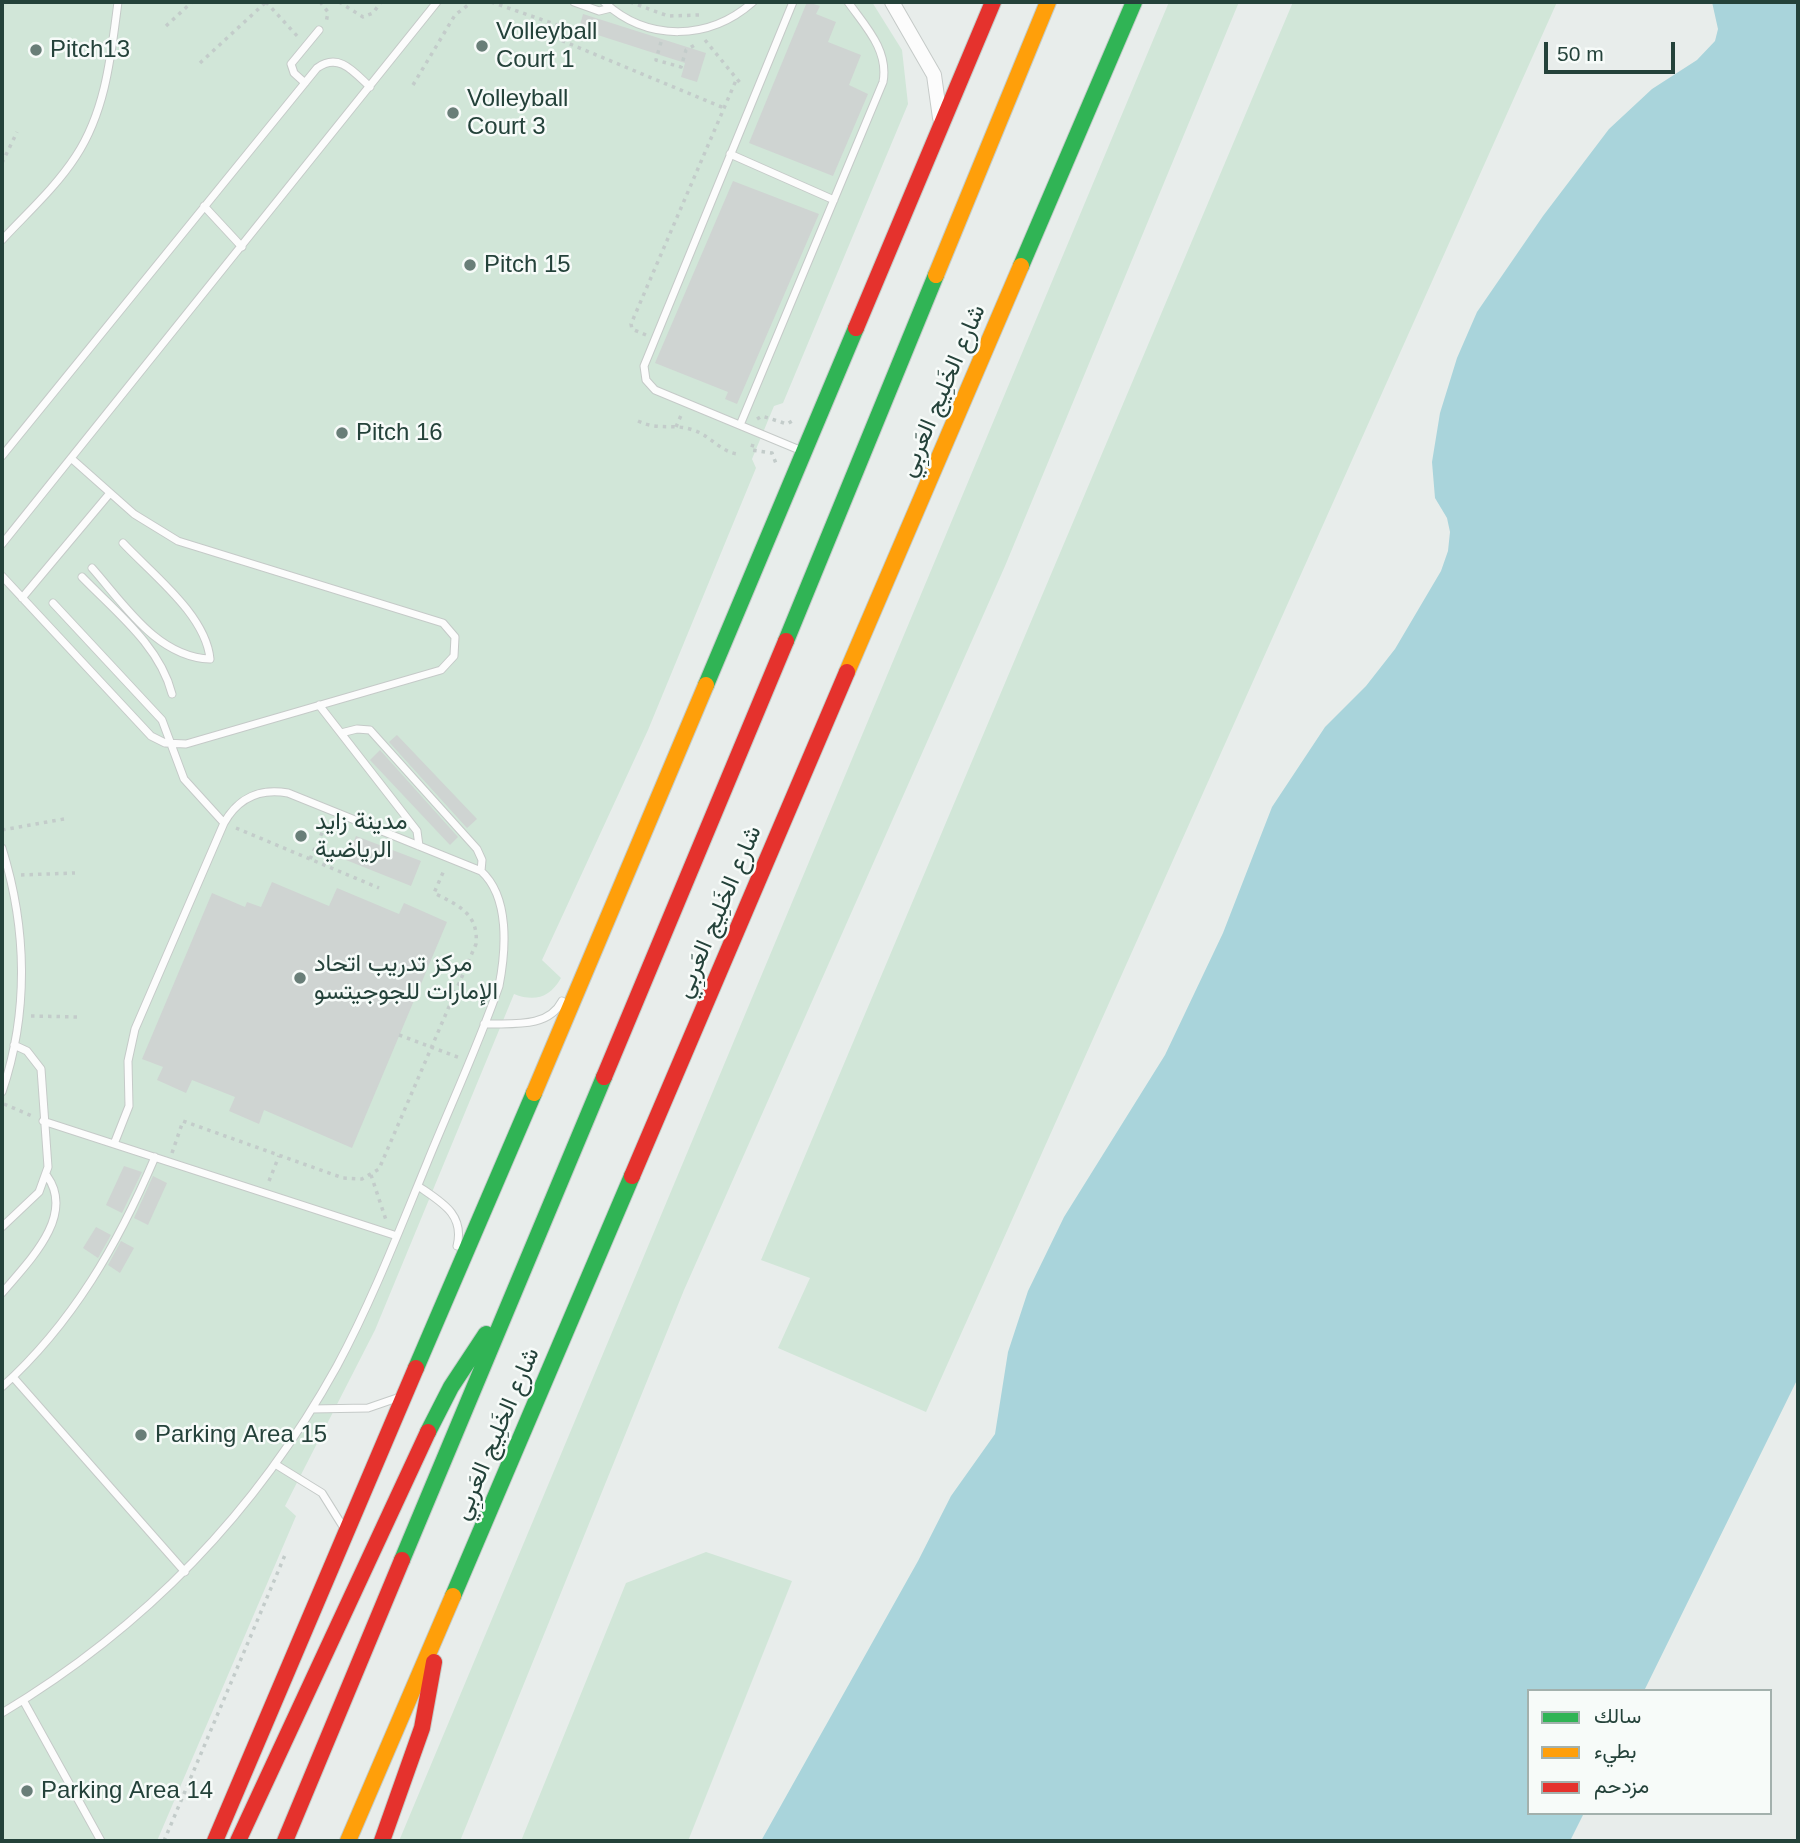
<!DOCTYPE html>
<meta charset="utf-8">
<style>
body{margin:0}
#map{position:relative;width:1800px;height:1843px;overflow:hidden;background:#e8edeb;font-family:Helvetica,Vazirmatn,sans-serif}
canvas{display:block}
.frame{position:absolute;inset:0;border:4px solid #24423a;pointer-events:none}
.legend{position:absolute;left:1527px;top:1689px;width:245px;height:126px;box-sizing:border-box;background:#f7fbf9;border:2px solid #a3b1ad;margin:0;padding:9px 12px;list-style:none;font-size:21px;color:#24423a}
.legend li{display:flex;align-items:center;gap:14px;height:35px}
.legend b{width:35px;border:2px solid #a3b1ad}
.scale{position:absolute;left:1544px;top:42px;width:131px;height:32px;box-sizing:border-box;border:4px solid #24423a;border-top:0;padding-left:9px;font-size:21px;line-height:24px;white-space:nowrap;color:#24423a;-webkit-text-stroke:5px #f7fbf9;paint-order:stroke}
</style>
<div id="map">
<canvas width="1800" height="1843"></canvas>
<div class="frame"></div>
<ul class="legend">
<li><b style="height:9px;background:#30b455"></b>سالك</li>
<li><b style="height:9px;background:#ff9f0a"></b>بطيء</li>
<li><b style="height:9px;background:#e5322d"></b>مزدحم</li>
</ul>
<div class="scale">50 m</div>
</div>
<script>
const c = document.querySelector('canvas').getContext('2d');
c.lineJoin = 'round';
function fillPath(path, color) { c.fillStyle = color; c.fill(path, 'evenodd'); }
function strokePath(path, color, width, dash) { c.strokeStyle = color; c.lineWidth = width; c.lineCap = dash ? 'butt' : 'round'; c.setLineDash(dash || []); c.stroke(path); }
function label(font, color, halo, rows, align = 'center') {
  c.font = font + ' Helvetica,Vazirmatn,sans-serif'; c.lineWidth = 5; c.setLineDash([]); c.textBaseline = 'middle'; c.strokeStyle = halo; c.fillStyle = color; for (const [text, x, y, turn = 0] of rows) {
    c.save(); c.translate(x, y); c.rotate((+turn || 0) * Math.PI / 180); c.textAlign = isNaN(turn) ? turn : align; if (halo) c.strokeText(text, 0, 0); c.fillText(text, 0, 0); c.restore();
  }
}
const green = new Path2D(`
 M2,2H872L902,50L908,104L783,403L774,406L752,459L756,468L648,730L542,960L561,978C550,998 534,1002 514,994L375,1330L285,1506L296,1516L157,1841H2Z
 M1169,2H1239L1005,566L684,1290L460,1841H399Z
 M1293,2H1557L926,1412L778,1348L810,1278L761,1260Z
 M706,1552L792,1581L688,1841H521L626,1583Z`);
const water = new Path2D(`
 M1712,2H1798V1378L1644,1691H1529V1813H1584L1570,1841H761L918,1561L951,1496L995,1434L1008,1352L1028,1291L1064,1217L1165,1055L1223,933L1272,807L1325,727L1366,686L1395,649L1441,571L1448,551L1450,532L1447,518L1435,498L1432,462L1440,413L1457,358L1477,312L1543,216L1609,129L1652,89L1697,60L1715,41L1718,29Z`);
const building = new Path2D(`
 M807,2L820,6L816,14L836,22L828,42L861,55L849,85L868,94L833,176L749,143Z
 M583,14L706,53L697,82L681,77L685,63L579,29Z
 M733,181L819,214L737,404L725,399L728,392L655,363Z
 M397,735L477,819L467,828L389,742Z
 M380,750L458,837L450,845L370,760Z
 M356,836L421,861L411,886L346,860Z
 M272,882L329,906L337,888L399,914L404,903L447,922L352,1148L264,1110L259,1124L229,1111L235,1097L192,1080L186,1093L157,1080L163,1067L142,1059L212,893L245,907L247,902L261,907Z
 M124,1166L142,1172L122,1213L106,1205Z
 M153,1176L167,1183L148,1225L134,1218Z
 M96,1227L111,1235L98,1258L83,1248Z
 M121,1241L134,1248L120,1273L108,1265Z`);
const path = new Path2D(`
 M266,2L299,38
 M320,2L328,12L326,23
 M339,2L363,17L373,13L381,2
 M491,2L563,27L558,39L724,108
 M630,2L668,16L699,15
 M166,26L192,2
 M705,40L741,84
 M661,42L656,60L681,67L686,50L698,43
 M200,63L266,2
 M413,85L455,15L472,2
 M2,163L17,132
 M646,335L632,329L631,324L737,78
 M757,419L762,416L787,424L794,420
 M638,421C659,431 673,423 693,430C710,435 719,451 737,454
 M676,427L682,413
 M753,444L751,450L772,453L777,466
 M236,828L379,888
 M2,830L64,819
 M310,859L327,822
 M21,875L75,873
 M31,1016L78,1017
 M399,1035L460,1058
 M4,1104L32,1116
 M172,1153L183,1121L343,1178L362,1179L379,1169L476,944C479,914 458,905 434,893L445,868
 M371,1175L386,1220
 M269,1181L279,1156
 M164,1841L285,1555`);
const lane = new Path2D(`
 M574,2L599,11L611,8
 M604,2C647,42 709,41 753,2
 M793,2L644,366L646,380L655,390L802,451
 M305,83L294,73L291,64L319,30
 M730,154L834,200
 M204,206L242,247
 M2,240C27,213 56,187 76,156C106,110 111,55 118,2
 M740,425L883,82C889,50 865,26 848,2
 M2,456L317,68C339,52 354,72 370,87
 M2,544L437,2
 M92,568C124,604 157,657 210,659C206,615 152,574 123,543
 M2,576L151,736L165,743L186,744L441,670L454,656L455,637L443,623L178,541L134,514L72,459
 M82,577C115,611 160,646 172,694
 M22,598L110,493
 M53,603L162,720L184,779L224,823
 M319,705L417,831L419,846
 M341,733L357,729L370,730L477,849L482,860L481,871
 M2,848C27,928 29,1012 2,1092
 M484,1024C511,1023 548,1029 562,1001
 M43,1121L397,1236
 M418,1186C441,1202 465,1214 457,1246
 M2,1227L39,1192L48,1167L41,1069L27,1051L14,1045
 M2,1293C28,1262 76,1216 47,1176
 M13,1377L185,1572
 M2,1387C73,1323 118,1244 155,1157
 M312,1409L368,1408L397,1398
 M275,1464L322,1493L342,1525
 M23,1700L101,1841
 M2,1713C144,1628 257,1511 337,1366C372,1301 399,1231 427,1163C451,1104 478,1046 499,986C506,950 510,897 481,871L288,793C260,788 238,798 224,823L135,1029L128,1061L129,1106L114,1144`);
const street = new Path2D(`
 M892,2L934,75L940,118`);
const fast = new Path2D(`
 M1021,266L1134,2
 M786,641L936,275
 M706,685L856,328
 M416,1368L534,1093
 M428,1432L451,1387L486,1334
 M402,1560L604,1077
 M453,1596L632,1176`);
const slow = new Path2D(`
 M936,275L1048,2
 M847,672L1021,266
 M534,1093L706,685
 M348,1841L453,1596`);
const jam = new Path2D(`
 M856,328L993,2
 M604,1077L786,641
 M632,1176L847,672
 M215,1841L416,1368
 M238,1841L428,1432
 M285,1841L402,1560
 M382,1841L422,1728L434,1662`);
const markers = [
 [482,46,7,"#697e78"],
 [36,50,7,"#697e78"],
 [453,113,7,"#697e78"],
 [470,265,7,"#697e78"],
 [342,433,7,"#697e78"],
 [301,836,7,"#697e78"],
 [300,978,7,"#697e78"],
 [141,1435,7,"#697e78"],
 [27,1791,7,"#697e78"]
];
const poiNames = [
 ["Volleyball",496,32],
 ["Court 1",496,60],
 ["Pitch13",50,50],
 ["Volleyball",467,99],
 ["Court 3",467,127],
 ["Pitch 15",484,265],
 ["Pitch 16",356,433],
 ["مدينة زايد",315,822],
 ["الرياضية",315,850],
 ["مركز تدريب اتحاد",314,964],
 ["الإمارات للجوجيتسو",314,992],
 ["Parking Area 15",155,1435],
 ["Parking Area 14",41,1791]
];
const streetNames = [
 ["شارع الخَلِيج العَربِي",943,391,-67],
 ["شارع الخَلِيج العَربِي",719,912,-67],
 ["شارع الخَلِيج العَربِي",497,1434,-67]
];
fillPath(green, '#d1e6d8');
fillPath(water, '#a9d4db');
fillPath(building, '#cfd4d2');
strokePath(lane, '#c5cac8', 9);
strokePath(street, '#c5cac8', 16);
strokePath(fast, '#c3ccc9', 18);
strokePath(slow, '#c3ccc9', 18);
strokePath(jam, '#c3ccc9', 18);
strokePath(path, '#c3ccca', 3.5, [3.5, 5]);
strokePath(lane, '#fcfcfc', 7);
strokePath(street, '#fcfcfc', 14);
strokePath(fast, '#30b455', 16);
strokePath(slow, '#ff9f0a', 16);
strokePath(jam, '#e5322d', 16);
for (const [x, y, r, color] of markers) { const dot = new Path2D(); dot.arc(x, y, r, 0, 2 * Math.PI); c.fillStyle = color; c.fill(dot); strokePath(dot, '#f7fbf9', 2.5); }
label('24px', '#24423a', '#f7fbf9', poiNames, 'left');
label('24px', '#24423a', '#f7fbf9', streetNames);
</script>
